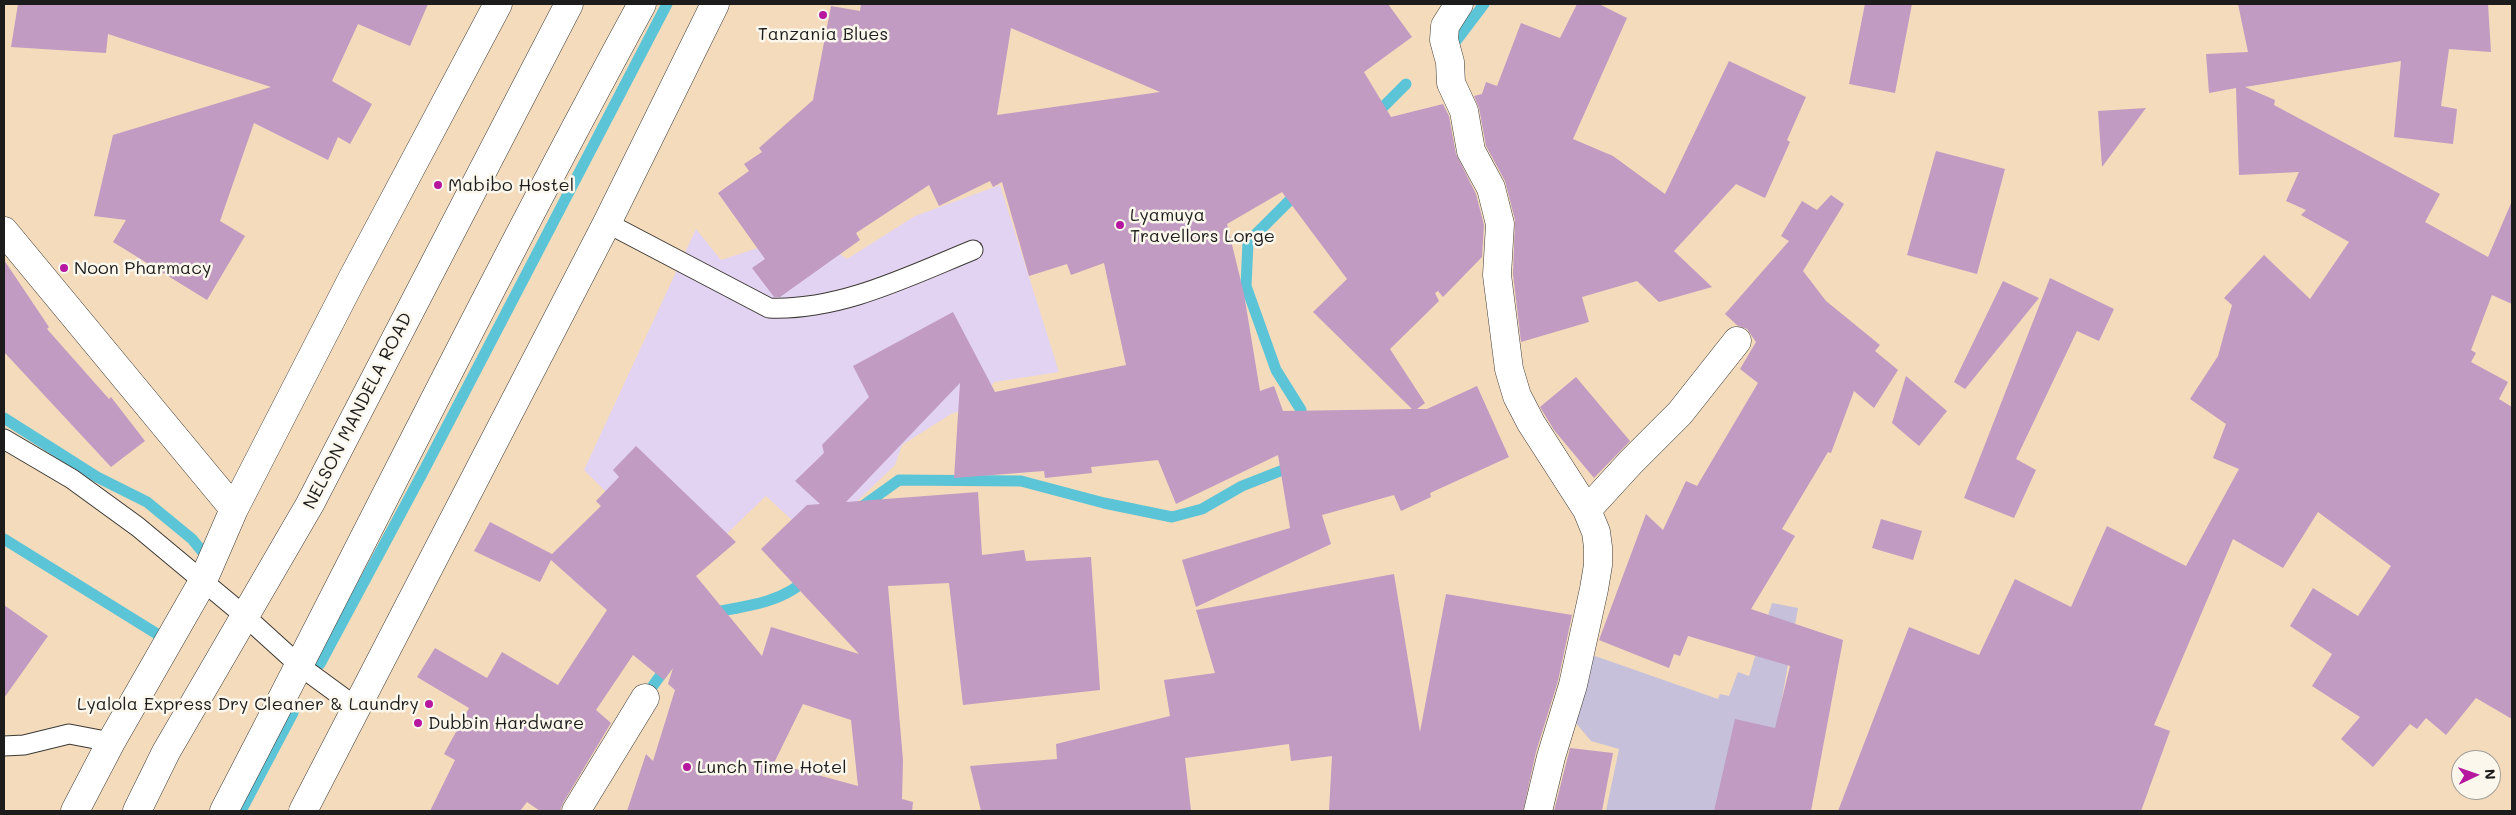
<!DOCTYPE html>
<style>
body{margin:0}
#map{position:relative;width:2516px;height:815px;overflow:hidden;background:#f3dbbc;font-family:Mali,sans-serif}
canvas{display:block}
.frame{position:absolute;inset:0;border:5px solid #1c1c1c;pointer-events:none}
.north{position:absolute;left:2451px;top:750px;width:50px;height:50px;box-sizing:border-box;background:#fbf7ec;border:1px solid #a29f99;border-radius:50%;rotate:87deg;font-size:14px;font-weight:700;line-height:20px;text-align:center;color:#1c1c1c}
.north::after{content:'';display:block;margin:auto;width:18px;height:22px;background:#b5179e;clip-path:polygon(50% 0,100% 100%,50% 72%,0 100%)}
</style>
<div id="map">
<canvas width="2516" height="815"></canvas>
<div class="frame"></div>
<div class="north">N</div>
</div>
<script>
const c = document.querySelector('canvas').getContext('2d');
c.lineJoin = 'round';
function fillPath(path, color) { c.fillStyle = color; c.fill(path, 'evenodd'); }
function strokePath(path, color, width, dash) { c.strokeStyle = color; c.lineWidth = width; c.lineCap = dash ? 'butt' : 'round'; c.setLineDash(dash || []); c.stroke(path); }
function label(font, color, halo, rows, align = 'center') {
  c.font = font + ' Mali,sans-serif'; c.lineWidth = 5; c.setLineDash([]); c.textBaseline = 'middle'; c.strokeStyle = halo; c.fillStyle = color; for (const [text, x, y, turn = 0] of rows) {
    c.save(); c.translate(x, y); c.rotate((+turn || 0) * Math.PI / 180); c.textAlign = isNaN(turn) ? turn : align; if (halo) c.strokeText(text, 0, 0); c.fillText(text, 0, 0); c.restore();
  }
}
const built = new Path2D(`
 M1000,185L1059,372L994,382L984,397L967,408L951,414L902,445L895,465L844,514L806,533L766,496L687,572L584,470L696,229L721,260L767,245L800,226L847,259L915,216Z`);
const industrial = new Path2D(`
 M1772,603L1798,608L1762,811H1606L1619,749L1591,741L1575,722L1592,655L1718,699L1720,694L1729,696L1738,672L1749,676Z`);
const stream = new Path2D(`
 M1450,49L1484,4
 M1374,116L1406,84
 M4,418L97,477L147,502L192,539L210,561
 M1299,424L1301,410L1276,370L1246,286L1248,242L1299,191
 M860,508L899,480L1021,481L1104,503L1172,517L1202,509L1242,486L1288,468L1290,461
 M4,539L170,642
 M709,613C741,607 784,603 807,578
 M320,664L422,474L667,4
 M644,698L668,665
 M241,811L293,713`);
const building = new Path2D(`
 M18,4H428L410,46L358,24L332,81L372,104L350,144L338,137L328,160L254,123L220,221L245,236L207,300L113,242L126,220L94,216L113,135L271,87L108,34L106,53L11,47Z
 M861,4H1388L1412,37L1364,72L1391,117L1443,104L1449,116L1456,154L1476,194L1484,225L1482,257L1443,297L1438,291L1435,293L1439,301L1390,349L1425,403L1417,409H1427L1477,386L1509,457L1430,493L1431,497L1401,511L1394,495L1322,515L1331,544L1196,607L1182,560L1290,528L1278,455L1176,504L1158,460L1091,467L1092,473L1045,478L1044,471L954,478L960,383L846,502L978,492L982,555L1024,550L1026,561L1091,557L1100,690L963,705L949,583L888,586L903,760L902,799L913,802L912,811H627L646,754L653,761L675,690L668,684L673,668L664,680L633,655L596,710L611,723L563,803L560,811H540L527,802L520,811H430L455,760L444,754L469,708L417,677L435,648L487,678L502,652L558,685L607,610L551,560L540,582L474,551L490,522L552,554L601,506L596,501L619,477L613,470L636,446L736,542L696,576L762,656L771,627L859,654L761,549L807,505L820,504L795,481L824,453L822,445L869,397L853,366L953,312L995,392L1126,365L1104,263L1071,275L1067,264L1029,276L1002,182L993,187L990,181L939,206L929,185L856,233L860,240L780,297H774L752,268L765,259L718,193L749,171L744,164L762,152L759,148L813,100L831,6L860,11ZM1011,28L1160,92L997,115ZM1282,192L1347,279L1313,312L1412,409L1283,411L1274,386L1260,391L1244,294L1227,224ZM803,704L851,720L858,786L774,763Z
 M1577,4H1599L1627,18L1573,139L1613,156L1665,194L1729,61L1806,97L1787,140L1790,142L1765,198L1736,184L1674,251L1712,287L1659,302L1637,281L1582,297L1589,322L1521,342L1513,274L1515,220L1505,181L1486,146L1479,108L1474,96L1482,94L1486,82L1497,86L1521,23L1560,38Z
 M1865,4H1912L1895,93L1849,84Z
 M2238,4H2488L2491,52L2449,49L2441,106L2457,109L2453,144L2394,137L2401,61L2245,87L2275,100L2274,105L2440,194L2425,222L2488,257L2512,201V304L2492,295L2471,350L2476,353L2471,362L2508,382L2499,399L2512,407V719L2476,698L2446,735L2426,718L2417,729L2410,724L2373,767L2341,739L2360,717L2312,686L2332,654L2290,626L2313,588L2358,616L2391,566L2318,512L2283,568L2233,539L2154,725L2170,731L2141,811H1838L1909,627L1979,655L2015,579L2071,607L2107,526L2186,566L2239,469L2213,458L2226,424L2190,399L2218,356L2232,305L2224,298L2264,255L2310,299L2349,242L2301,215L2306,210L2286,201L2299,172L2239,175L2236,88L2209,93L2206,54L2248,52Z
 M2146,108L2102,167L2098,111Z
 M1936,151L2005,169L1977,274L1907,255Z
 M1831,195L1844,204L1803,271L1826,301L1880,345L1875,351L1898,370L1874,408L1854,391L1831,453L1828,452L1782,529L1795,536L1751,609L1843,640L1811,811H1714L1735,719L1775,728L1790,666L1688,636L1680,656L1674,654L1669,668L1599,640L1646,514L1663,530L1686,481L1697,486L1758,383L1740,369L1756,342L1747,329L1738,326L1725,314L1789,241L1781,236L1802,201L1817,210Z
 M4,260L49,327L47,329L109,399L111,397L145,441L111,467L4,352Z
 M2050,278L2114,309L2099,341L2077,331L2016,459L2036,470L2014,518L1964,498Z
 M2003,281L2039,298L1965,389L1954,382Z
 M1906,376L1947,411L1919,446L1892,423Z
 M1576,377L1630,441L1594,478L1554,430L1540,407Z
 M1881,519L1922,531L1913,560L1872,548Z
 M1394,574L1420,732L1446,594L1572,615L1558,681L1536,752L1523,811H1329L1332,756L1291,761L1289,744L1185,758L1191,811H981L970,766L1057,759L1056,744L1170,716L1164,680L1215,673L1196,610Z
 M4,605L48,636L4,698Z
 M1570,748L1613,753L1602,811H1554Z`);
const service = new Path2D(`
 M607,223L769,308C840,311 909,276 973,250
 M4,439L72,479L138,527L246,617L300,666L356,707
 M4,746L24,745L69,734L111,742`);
const minor = new Path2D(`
 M1459,4L1445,26L1444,40L1450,62L1451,83L1464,111L1471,151L1491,188L1500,224L1497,275L1509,369L1517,396L1531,423L1587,510L1596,532L1598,547V565L1594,589L1573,685L1551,757L1538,811
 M4,231L234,509
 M1587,510L1631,462L1680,413L1737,341
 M75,811L111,742L202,583L234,509L352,279L498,4
 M303,811L607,223L715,4
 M576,811L645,698`);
const primary = new Path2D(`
 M137,811L166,752L310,504L569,4
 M224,811C364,542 497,270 642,4`);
const markers = [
 [823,15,5,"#b5179e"],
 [438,185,5,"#b5179e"],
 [1120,225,5,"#b5179e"],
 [64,268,5,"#b5179e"],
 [429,704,5,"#b5179e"],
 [418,723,5,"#b5179e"],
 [687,767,5,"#b5179e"]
];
const poiNames = [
 ["Tanzania Blues",823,34,"center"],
 ["Mabibo Hostel",448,185],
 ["Lyamuya",1130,215],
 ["Travellors Lorge",1130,236],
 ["Noon Pharmacy",74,268],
 ["Lyalola Express Dry Cleaner & Laundry",419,704,"right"],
 ["Dubbin Hardware",428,723],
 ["Lunch Time Hotel",697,767]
];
const streetNames = [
 ["NELSON MANDELA ROAD",358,411,-63]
];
fillPath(built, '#e3d3f2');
fillPath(industrial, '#c6c0da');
strokePath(stream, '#5bc4d7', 11);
fillPath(building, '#c19bc2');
strokePath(service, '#3c3934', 21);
strokePath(minor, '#3c3934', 29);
strokePath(primary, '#3c3934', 29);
strokePath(service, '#fff', 19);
strokePath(minor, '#fff', 28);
strokePath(primary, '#fff', 28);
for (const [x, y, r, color] of markers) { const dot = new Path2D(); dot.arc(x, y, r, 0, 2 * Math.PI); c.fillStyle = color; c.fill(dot); strokePath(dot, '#fbf7ec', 2); }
label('18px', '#1c1c1c', '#fbf7ec', poiNames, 'left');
label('18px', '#1c1c1c', '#fbf7ec', streetNames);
</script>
